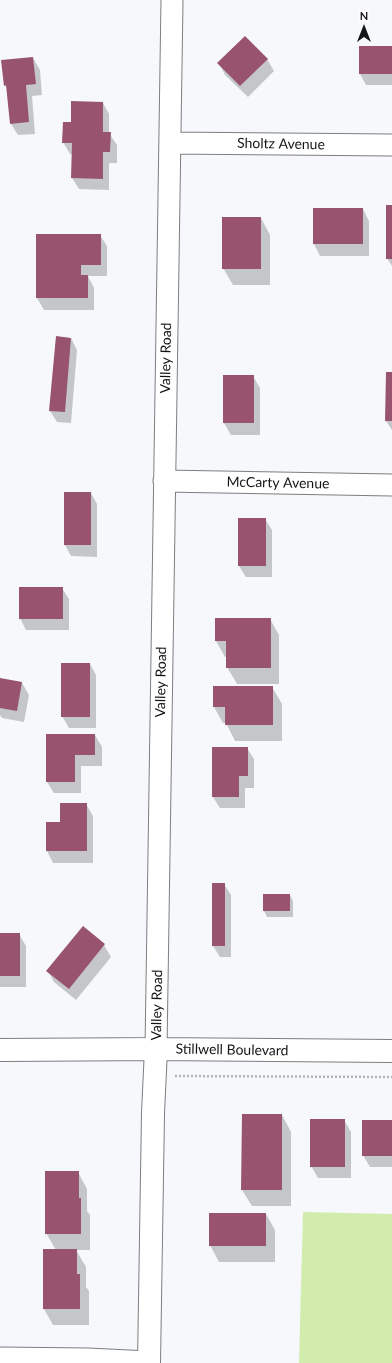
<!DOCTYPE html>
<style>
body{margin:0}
#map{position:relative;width:392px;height:1363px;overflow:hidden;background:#f6f8fb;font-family:Lato,sans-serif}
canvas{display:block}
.north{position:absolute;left:344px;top:8px;width:40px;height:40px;-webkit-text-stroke:3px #fff;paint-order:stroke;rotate:0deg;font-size:11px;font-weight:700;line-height:16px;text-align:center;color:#141516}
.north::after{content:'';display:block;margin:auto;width:14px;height:18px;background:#141516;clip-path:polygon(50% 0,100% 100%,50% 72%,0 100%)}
</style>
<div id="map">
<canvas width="392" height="1363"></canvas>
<div class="north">N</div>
</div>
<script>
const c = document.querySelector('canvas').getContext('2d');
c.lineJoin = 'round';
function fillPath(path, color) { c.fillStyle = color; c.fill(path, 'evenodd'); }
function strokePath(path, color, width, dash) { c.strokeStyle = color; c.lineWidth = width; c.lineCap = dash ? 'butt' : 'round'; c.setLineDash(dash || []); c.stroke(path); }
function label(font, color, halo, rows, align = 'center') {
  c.font = font + ' Lato,sans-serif'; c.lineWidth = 3; c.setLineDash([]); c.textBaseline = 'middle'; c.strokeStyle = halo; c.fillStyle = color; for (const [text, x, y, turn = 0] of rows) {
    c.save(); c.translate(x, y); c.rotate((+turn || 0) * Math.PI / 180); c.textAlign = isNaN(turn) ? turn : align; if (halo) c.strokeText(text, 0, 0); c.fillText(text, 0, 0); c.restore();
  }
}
const green = new Path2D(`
 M303,1212L392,1214V1363H299Z`);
const shadow = new Path2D(`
 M392,47V85H366L360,74Z
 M33,58L40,70L42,95L32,96L35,134L18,135L11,124L8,90L5,85Z
 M267,59L274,71L248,97L225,75L219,63Z
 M103,103L109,114V133L117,145V163H109V190L79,189L72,178L73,154H70L63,142L72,123Z
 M392,206V266L387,258Z
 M314,209H363L369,221V256H320L314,244Z
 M261,218L270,235V285H233L223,268Z
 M100,235L107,246V276H88L94,288V310H44L37,298Z
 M71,338L77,350L71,423L57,422L50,411Z
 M392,373V430L386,421Z
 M224,376H253L260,388V435H231L224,423Z
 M91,493L97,504V557L71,556L65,545Z
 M265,519L272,530V577H246L239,566Z
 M62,588L69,599V630H26L20,618Z
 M270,619L279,635V684H237L227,667V657H225L216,641Z
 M90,664L96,675V728H69L62,716Z
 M0,679L22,683L29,695L24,722L2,718L0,715Z
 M272,687L282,704V741H235L226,723H223L214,707Z
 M95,735L102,747V766H81V793H54L47,782Z
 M247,748L254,759V788H245V808H220L213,797Z
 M86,804L93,816V863H53L47,851V823H61Z
 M224,884L231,895V957H220L213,946Z
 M290,895L293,901V917H267L264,911Z
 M83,928L104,945L111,957L76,1000L54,982L48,971Z
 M0,934H19L26,946V987H0Z
 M243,1115H282L291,1132V1206H252L242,1190Z
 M344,1120L351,1132V1178H318L311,1166Z
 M392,1121V1167H370L363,1155Z
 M78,1172L87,1189V1211L90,1215V1250H76L86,1267V1287L89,1291V1325H53L44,1309V1250H56L46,1233Z
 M266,1214L275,1230V1262H219L210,1245Z`);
const building = new Path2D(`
 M245,36L268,59L240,86L217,63Z
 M359,46H392V74H359Z
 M33,57L36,84L26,85L29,122L10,124L6,85L4,86L1,60Z
 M71,101L103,102V132H111L110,152H103V179L71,178L72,143H62L63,122H71Z
 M386,205H392V259H386Z
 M313,208H363V244H313Z
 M222,217H261V269H222Z
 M36,234H101V265H81V275H88V298H36Z
 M56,336L71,338L65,412L49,411Z
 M386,372H392V421H385Z
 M223,375H254V423H223Z
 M64,492H91V545H64Z
 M238,518H266V566H238Z
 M19,587H63V619H19Z
 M215,618H271V668H226V641H215Z
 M61,663H90V717H61Z
 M0,678L22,682L17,711L0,708Z
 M213,686H273V725H225V707H213Z
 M46,734H95V755H75V782H46Z
 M212,747H248V776H239V797H212Z
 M60,803H87V851H46V822H60Z
 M212,883H225V946H212Z
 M263,894H290V911H263Z
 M83,926L105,944L69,989L46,971Z
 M0,933H20V976H0Z
 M242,1114H282V1190H241Z
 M310,1119H345V1167H310Z
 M362,1120H392V1156H362Z
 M45,1171H79V1198H81V1234H45Z
 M209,1213H266V1246H209Z
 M43,1249H77V1274H80V1309H43Z`);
const path = new Path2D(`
 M175,1076L392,1077`);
const street = new Path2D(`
 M170,143L392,145
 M164,481L392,485
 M156,1049L172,0
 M0,1358L88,1359L149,1362`);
const secondary = new Path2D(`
 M0,1050L156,1049L392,1051
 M149,1363L153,1113L156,1049`);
const streetNames = [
 ["Sholtz Avenue",281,144,1],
 ["Valley Road",166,358,-89],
 ["McCarty Avenue",278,483,1],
 ["Valley Road",161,682,-89],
 ["Valley Road",157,1005,-89],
 ["Stillwell Boulevard",232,1050,1]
];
fillPath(green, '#d1ecac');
fillPath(shadow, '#0003');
fillPath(building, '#98546d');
strokePath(street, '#7c7e81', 23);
strokePath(secondary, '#7c7e81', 24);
strokePath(path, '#b1b3b5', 2.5, [2, 2]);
strokePath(street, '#fff', 21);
strokePath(secondary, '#fff', 22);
label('14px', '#141516', '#fff', streetNames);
</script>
